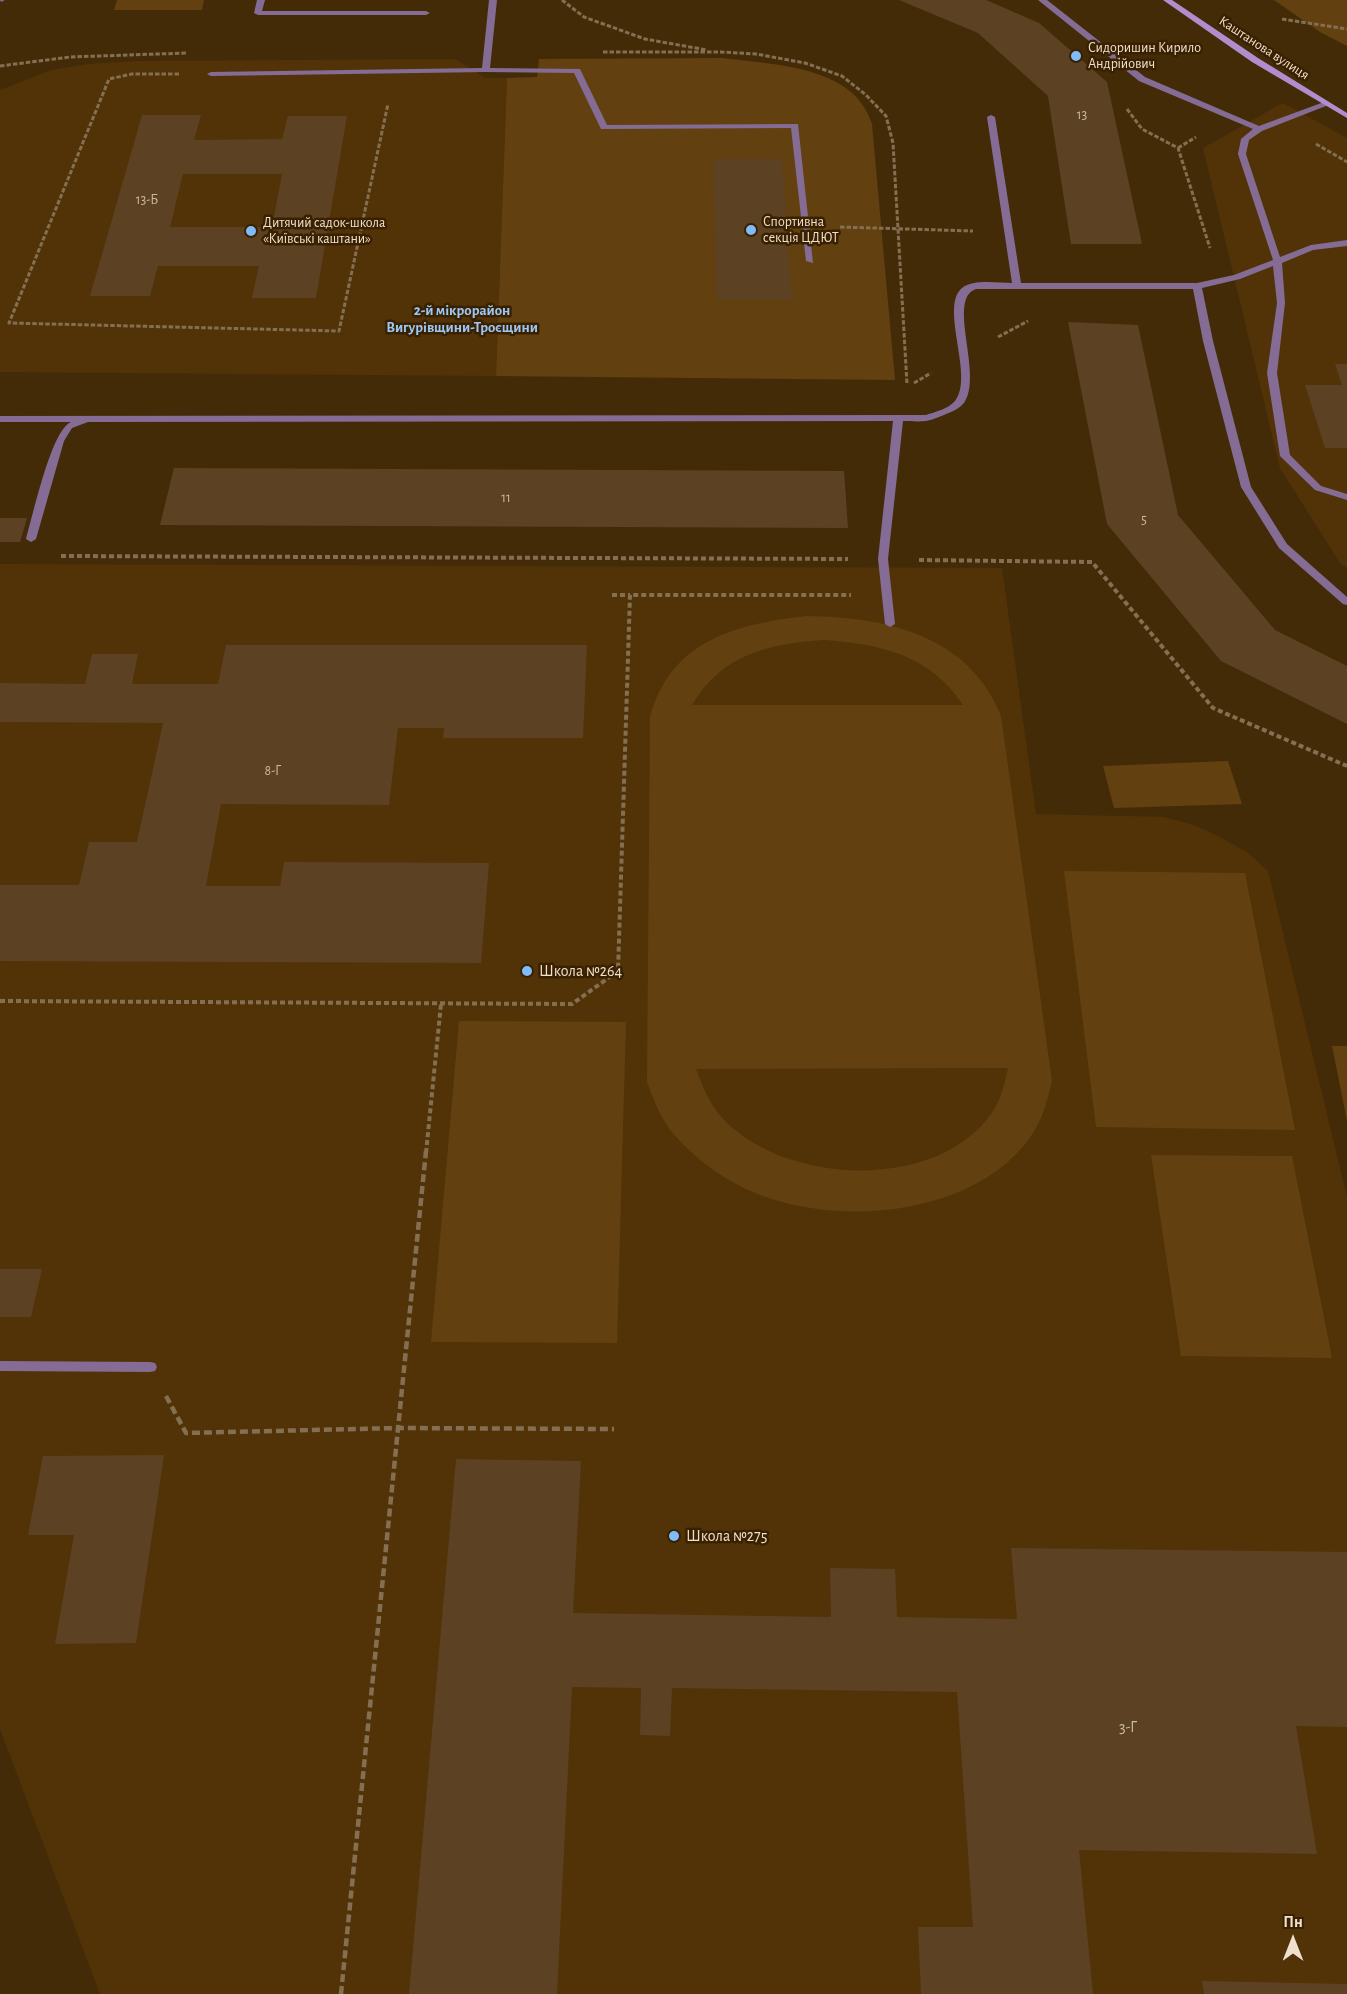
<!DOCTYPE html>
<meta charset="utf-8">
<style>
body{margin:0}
#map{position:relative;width:1347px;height:1994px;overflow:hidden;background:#442b08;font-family:"Alegreya Sans",sans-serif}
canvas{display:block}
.north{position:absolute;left:1263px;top:1910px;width:60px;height:60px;-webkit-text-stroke:4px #392100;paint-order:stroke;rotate:0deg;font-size:16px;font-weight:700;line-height:24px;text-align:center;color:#efdfcd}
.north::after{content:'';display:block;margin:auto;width:21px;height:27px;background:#efdfcd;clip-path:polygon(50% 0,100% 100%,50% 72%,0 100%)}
</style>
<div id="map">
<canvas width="1347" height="1994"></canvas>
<div class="north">Пн</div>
</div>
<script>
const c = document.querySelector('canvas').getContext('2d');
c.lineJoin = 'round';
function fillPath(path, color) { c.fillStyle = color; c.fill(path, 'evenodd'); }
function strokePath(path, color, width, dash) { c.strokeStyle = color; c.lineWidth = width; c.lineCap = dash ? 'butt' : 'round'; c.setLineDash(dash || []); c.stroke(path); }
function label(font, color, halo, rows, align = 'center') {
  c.font = font + ' "Alegreya Sans",sans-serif'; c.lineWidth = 5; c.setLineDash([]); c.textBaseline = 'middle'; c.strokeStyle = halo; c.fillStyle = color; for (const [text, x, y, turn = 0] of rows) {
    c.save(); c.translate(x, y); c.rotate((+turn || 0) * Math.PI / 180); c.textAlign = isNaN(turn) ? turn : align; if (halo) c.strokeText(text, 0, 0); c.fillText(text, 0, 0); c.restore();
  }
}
const built = new Path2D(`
 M455,59L486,78H507L496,376L0,372V90L52,70L89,64L137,61Z
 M1283,103L1347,138V568L1340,563L1280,468L1203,148Z
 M0,564L1002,568L1036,814L1164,817L1194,825L1220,837L1248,853L1268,871L1347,1197V1994H100L0,1729Z`);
const green = new Path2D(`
 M117,0H204L202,10H114Z
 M1274,0H1347V46L1320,32Z
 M723,58C774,65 854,65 872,124L895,380L496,376L507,78L537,77L539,59Z
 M807,616C886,617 969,635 1001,716L1052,1081C1047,1101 1043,1119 1031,1136C973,1220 823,1230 738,1185C717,1174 697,1159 680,1141C663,1125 655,1103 647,1082L650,717C671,640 736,624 807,616ZM824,640C881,644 930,655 963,705H692C722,654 768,644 824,640ZM1008,1068C1004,1087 1000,1103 988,1118C930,1193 776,1184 718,1113C708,1100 702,1085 696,1069Z
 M1228,761L1242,804L1114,808L1103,766Z
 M1064,871L1245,873L1295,1130L1096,1127Z
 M459,1021L626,1022L617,1343L431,1342Z
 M1332,1046H1347V1121Z
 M1151,1155L1292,1156L1332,1358L1181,1356Z`);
const building = new Path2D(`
 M899,0H986L1039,23L1107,82L1142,244H1071L1048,96L978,33Z
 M142,115H201L194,140L282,139L288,116H347L316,298H252L259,266H158L150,296H90ZM183,174H282L272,227H170Z
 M713,159H782L792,300H717Z
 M1068,322L1138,325L1178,515L1275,630L1347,666V724L1221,661L1107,524Z
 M1335,364H1347V448H1325L1305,385H1342Z
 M174,468L844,471L848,528L160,525Z
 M0,518H27L20,542H0Z
 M226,645H587L583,738H443L444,728H398L389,805L221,804L206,886H280L284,862L489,863L481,963L0,961V885H79L89,842H137L163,723L0,722V683L85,684L92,654H138L132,684H218Z
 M0,1269H42L31,1317H0Z
 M164,1455L136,1643L55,1644L74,1535H28L43,1456Z
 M456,1459L581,1461L573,1613L831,1617L830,1568L895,1569L897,1617L1017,1619L1011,1548L1347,1552V1727L1296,1726L1317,1854L1079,1850L1093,1994H921L918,1927H973L957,1692L672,1688L670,1736L640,1735L641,1688L572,1687L557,1994H409Z
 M1202,1981L1347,1984V1994H1204Z`);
const pathFar2 = new Path2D(`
 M562,0L584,17L645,39L707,50
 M1282,19L1347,29
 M603,52H720L756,54L805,63L842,76L866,95L886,116L893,143L907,384
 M0,66L70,57L187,53
 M179,74H132L109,79L9,323L339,331L388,104
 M1127,109L1142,129L1178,148L1210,248
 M1316,144L1347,162
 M1178,148L1196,137
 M840,227L973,231
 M998,337L1028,321
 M914,383L931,373`);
const pathFar1 = new Path2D(`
 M61,556L848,559
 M919,560L1092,562L1213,708L1347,766
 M612,595H630
 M0,1001L572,1004L618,971L630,595H851
 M426,1153L441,1004`);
const path = new Path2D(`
 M166,1396L186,1433L398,1428L614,1429
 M341,1994L426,1151`);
const lane = new Path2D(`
 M0,0H5L1,2Z
 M257,0H265L262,11H426L430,13L426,15H258L254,13Z
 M489,0H497L490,68L580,69L607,125L798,124L813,263L806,261L791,128L601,129L574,73L486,72L211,76L207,74L211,72L482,68Z
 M1038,0H1047L1145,77L1259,126L1324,102L1331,104L1262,131L1249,140L1246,154L1280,257L1311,245L1347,240V246L1313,250L1282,263L1285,303L1277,373L1290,455L1321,486L1347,494V500L1315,490L1280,456L1267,373L1277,303L1273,266L1240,279L1202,288L1213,341L1251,487L1287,544L1347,597V605L1343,604L1279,548L1241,487L1203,341L1193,289H976C946,299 984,375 964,403C959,409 951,412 944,415C938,417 932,420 926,421C918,422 910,421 903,421L888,559L895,624L890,627L885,624L878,559L893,421L88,422L72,428L64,441L36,539L31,542L26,539C33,516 51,430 71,422H0V416L926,415C935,412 948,409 955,401C975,377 939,307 962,288C973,279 998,283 1012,283L987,117L991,115L995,117L1021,283H1197L1234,275L1273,260L1238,154L1241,139L1253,129L1139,81Z
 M0,1361L150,1362L155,1363L157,1367L155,1371L150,1372L0,1371Z`);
const secondary = new Path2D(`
 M1163,0H1172L1258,58L1347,113V118L1252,62Z`);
const markers = [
 [1076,56,6,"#81bcfa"],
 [751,230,6,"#81bcfa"],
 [251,231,6,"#81bcfa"],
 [527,971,6,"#81bcfa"],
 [674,1536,6,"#81bcfa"]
];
const farPoinames = [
 ["Сидоришин Кирило",1088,48],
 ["Андрійович",1088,64],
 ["Спортивна",763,222],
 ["секція ЦДЮТ",763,238],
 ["Дитячий садок-школа",263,223],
 ["«Київські каштани»",263,239]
];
const farStreetnames = [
 ["Каштанова вулиця",1264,48,33]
];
const numberNames = [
 ["13",1082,115],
 ["13-Б",147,200],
 ["11",506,498],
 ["5",1144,520],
 ["8-Г",273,771]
];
const farNeighbourhoodnames = [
 ["2-й мікрорайон",462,310],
 ["Вигурівщини-Троєщини",462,327]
];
const poiNames = [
 ["Школа №264",539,971],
 ["Школа №275",686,1536]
];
const nearNumbernames = [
 ["3-Г",1128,1727]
];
fillPath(built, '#523307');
fillPath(green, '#624010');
fillPath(building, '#5c4222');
strokePath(pathFar2, '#846f52', 3, [4.5, 2]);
strokePath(pathFar1, '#846f52', 4, [5, 3]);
strokePath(path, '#846f52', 4.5, [8, 4]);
fillPath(lane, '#846c95');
fillPath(secondary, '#b28dce');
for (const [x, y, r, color] of markers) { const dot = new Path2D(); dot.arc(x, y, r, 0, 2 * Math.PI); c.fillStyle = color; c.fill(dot); strokePath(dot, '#392100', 2); }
label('14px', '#efdfcd', '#392100', farPoinames, 'left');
label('14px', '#efdfcd', '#392100', farStreetnames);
label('14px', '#cab8a2', null, numberNames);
label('bold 15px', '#9cc7f5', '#392100', farNeighbourhoodnames);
label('16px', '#efdfcd', '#392100', poiNames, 'left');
label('16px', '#cab8a2', null, nearNumbernames);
</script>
